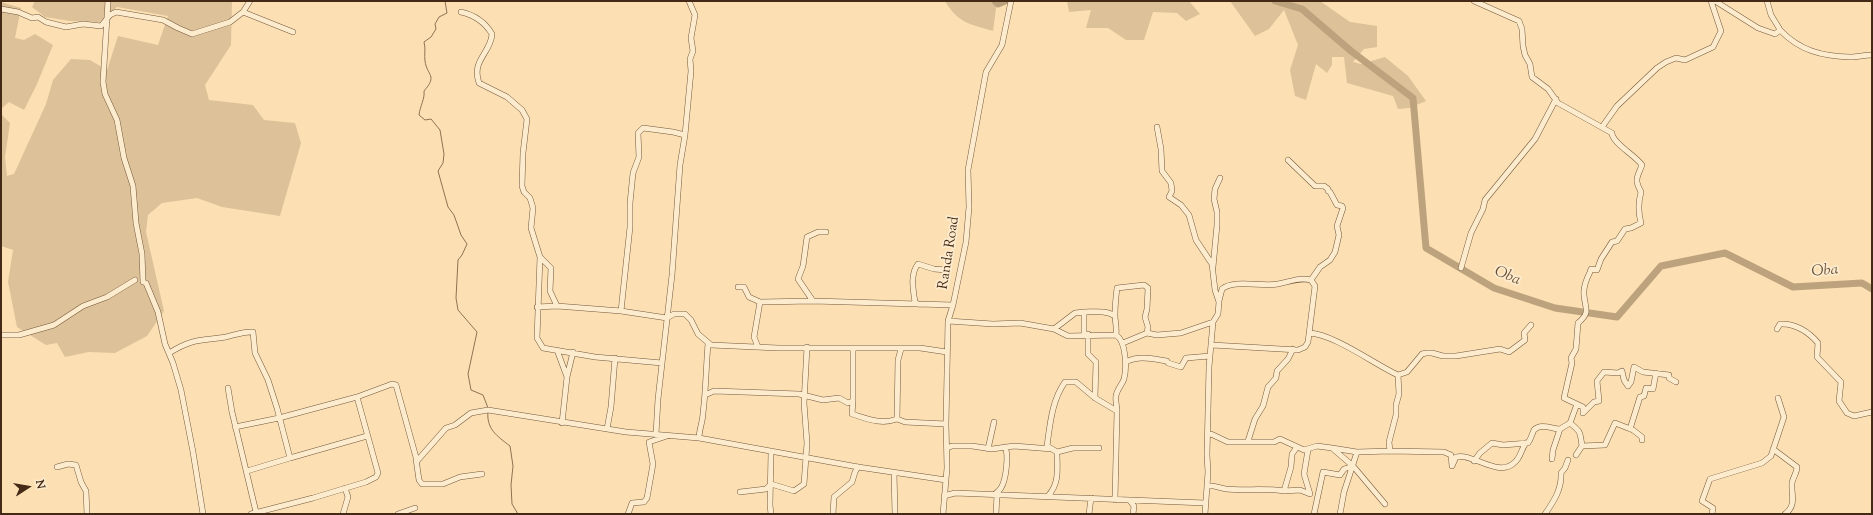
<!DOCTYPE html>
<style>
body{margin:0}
#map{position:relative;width:1873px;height:515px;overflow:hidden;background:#fce0b3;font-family:"Sorts Mill Goudy",serif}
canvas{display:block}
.frame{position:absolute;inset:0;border:2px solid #442a16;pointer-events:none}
.north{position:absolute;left:8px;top:467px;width:40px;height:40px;-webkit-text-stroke:3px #fdebce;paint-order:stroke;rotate:78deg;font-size:11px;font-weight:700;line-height:16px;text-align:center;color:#442a16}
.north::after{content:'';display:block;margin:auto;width:14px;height:18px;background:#442a16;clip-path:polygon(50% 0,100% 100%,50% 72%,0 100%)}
</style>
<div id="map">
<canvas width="1873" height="515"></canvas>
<div class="frame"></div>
<div class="north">N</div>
</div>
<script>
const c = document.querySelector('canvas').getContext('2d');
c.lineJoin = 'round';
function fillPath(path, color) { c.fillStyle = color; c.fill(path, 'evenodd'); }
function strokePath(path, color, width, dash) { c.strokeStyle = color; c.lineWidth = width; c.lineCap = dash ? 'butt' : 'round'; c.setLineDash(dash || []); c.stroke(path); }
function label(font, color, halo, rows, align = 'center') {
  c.font = font + ' "Sorts Mill Goudy",serif'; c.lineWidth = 3.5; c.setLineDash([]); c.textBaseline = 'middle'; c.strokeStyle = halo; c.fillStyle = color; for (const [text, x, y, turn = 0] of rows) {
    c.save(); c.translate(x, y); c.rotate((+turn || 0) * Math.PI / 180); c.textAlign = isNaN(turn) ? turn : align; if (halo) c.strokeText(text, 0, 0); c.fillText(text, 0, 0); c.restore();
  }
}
const green = new Path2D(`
 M35,1H232L231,45L205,85L209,100L253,105L264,120L295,123L301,143L280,216L222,207L197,198L162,203L148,215L146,232L164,311L147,336L115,353L89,352L65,357L57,343L46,345L17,327L8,282L13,250L1,246V114L10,123L5,157L7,176L14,174L46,104L53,80L71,59L90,60L107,70L118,36L158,45L168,16L117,7L99,22L70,21L45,17L32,7Z
 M945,1H997L993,31C969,24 958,23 945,1Z
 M1067,1H1189L1200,14L1186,21L1177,13L1153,12L1144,40H1126L1108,28H1086L1091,10L1069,12Z
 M1230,1H1320L1350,22L1377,26V47L1364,49L1353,62L1361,64L1385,57L1408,76L1426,101L1409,108L1398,109L1393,96L1347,83L1344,57H1332V65L1327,73L1316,64L1306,100L1295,96L1290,70L1298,45L1284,10L1269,29L1255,36Z
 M1,2L21,8L15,38L24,40L35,34L53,45L37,84L24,110L9,102L1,109Z`);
const stream = new Path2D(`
 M445,1L447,13L439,17L435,24L436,29L431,37L424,42C426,49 424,55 425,61C427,76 438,75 424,91C425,99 420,106 419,115L425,120L431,119L440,130L444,154L443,163L438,171L448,207L454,215L461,235L467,244L462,255L458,260L456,298L458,310L477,332L468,374L471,390L483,395L488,408
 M488,411C486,429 497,436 510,446L513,466L511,485L512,504L518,514`);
const river = new Path2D(`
 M995,1L998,4L1005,1
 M1275,1L1302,9L1351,51L1413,98L1426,248L1494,288L1555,308L1617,317L1661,266L1725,253L1793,287L1862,283L1872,289`);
const minor = new Path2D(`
 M108,1L103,82L105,94L117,120L124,158L133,186L136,223L142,254L143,282L146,283L158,312L165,344L173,363L181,390L193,452L203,514
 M1474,1L1519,21L1522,29L1523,46L1525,55L1530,64L1532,77L1548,89L1558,103L1612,133C1612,143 1635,155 1642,165C1637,178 1634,179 1641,192C1638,203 1638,212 1641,223L1631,228L1625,229L1617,241L1612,242L1601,259L1597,270L1591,269L1590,272C1587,278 1583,288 1584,295C1585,309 1591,312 1578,323L1576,349L1571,358L1572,363L1564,398L1583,407V413L1594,402L1599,401L1597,381L1604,372L1618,373L1622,371L1624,380L1628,386L1631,382L1634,367L1643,372L1669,375V378L1676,382
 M1715,1L1758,28L1775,34L1780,30L1779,28L1771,15L1767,1
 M1,9L18,12L32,18L38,17L46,22L66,27L83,24L101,26L110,15L116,12L163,20L178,28L192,34L230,22L243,12L250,1
 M243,12L293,32
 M461,12C474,15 485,22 492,34C491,53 471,60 479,83L507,97L522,110L527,119L523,153L522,186L524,192L530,198L533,208L531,228L540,257L551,268L550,291L557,306L621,311L630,227V203L633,173L639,157L638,133L643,128L673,132L685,135L680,165L672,275L658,399L656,434
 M1780,30C1800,51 1822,56 1850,57C1857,57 1865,55 1872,55
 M1157,127L1161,149L1162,171L1171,183L1172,191L1169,197L1181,205L1189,215L1196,240L1212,264L1215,290L1219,302L1218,314L1213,322L1209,367L1207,455L1208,472L1205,514
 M1602,127L1617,106L1657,68L1666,62L1676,58L1685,60L1713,47L1721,31L1711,1
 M685,135L691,71L690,59L693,51L691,38L695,15L689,1
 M1288,160L1315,186H1324L1328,189V191L1330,192L1337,205L1342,206L1343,208L1337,226L1339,235L1335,252L1330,260L1320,267L1311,280
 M540,257L537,338L543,348L595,357L662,363
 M1213,267L1217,225V212L1214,199L1215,189L1220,178
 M1461,268L1471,233L1483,209L1485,200L1535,139L1556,99
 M738,287H744L749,297L760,302L813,301L953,305
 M813,301L798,279L803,266L807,237L818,232H826
 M918,304L915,302C913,289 910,274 918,264L934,269L947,270
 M537,307L557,306
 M621,311L667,318L674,314H685L691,320L698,334L711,345L778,348H920L947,352
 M1084,312C1094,312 1106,310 1115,316
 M948,321L993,324L1020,323L1054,329L1068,336L1116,335
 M1054,329L1075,313L1084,312V334
 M1777,329L1780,324C1795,323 1809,332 1818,343L1817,357L1841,382L1839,401L1847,413L1854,416L1872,412
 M1309,333C1334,334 1374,364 1398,375
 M1088,334V354L1096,362L1095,398
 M1,335H19L54,325L83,306L107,297L135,280
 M1123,343L1147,333L1157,335L1181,333L1213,322
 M1212,345L1298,350L1305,347L1308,342L1315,286L1311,280C1299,277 1289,282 1278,284C1262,287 1234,279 1222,289L1219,301
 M758,347L754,337L760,302
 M901,349L898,360L897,419L905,422L946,424
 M557,350L567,377L562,423
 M169,353C193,338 200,341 226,337C235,335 244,331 253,332L255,353L268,380L277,408L290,458L247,471
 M1126,362C1138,355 1154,359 1167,361L1168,363L1181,367L1186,358L1210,356
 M567,377L573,352
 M228,388L232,412L256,512
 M705,395L714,391L799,394L823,400L839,398L848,403L853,401L852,414C868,419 881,425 897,419
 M853,401V348
 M1570,423C1581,432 1580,432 1582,446L1576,455
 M235,427L279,418L357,397L392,384L396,385L417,461
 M607,429L611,407L615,358
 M1630,429L1640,397L1644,396L1646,388L1653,389L1656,373
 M1208,435L1211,434L1228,442H1274L1280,439L1304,450L1317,446L1332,448L1353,466L1385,504
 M699,438C699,430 703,421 703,413C706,390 706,367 708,344
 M1248,441L1255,419L1263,406L1268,387L1276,378L1277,371L1288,359L1293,349
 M1582,446L1605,445L1615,423L1633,430L1642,437V440
 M947,448L952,446H972L992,449L1014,446L1052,449L1057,452C1057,468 1060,483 1048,496
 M1332,448L1357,452L1390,451L1389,442L1396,415V405L1399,394L1398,375L1407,372L1422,354L1426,353H1432L1443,356H1456L1500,349L1509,352L1525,340L1524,333L1531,325
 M988,449L994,422
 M1052,449L1047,446C1050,424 1052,400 1065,382H1076L1095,398L1117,411
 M1773,449L1797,467C1797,473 1793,477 1792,483C1791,495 1797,505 1785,514
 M1390,451L1444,452L1451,455L1452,466L1456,457C1472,452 1499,479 1515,462C1521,457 1521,449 1526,443
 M771,452L770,505L771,514
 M1057,452L1073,448H1099
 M290,458L367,436
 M1552,459L1553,450L1560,429L1570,423L1577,404
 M1474,461L1480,453L1492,443L1503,445L1528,443C1531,439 1532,434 1534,430C1540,423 1553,429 1560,429
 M57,467L68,464L76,465L81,482L86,491L87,514
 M894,473L895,514
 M482,474L460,477L443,484H422L419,480L416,459L417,461L446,428L455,425L471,413L488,410L626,432L699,438L858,467L946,480
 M1207,486C1214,485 1219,488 1226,489C1245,491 1264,488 1284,491L1291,467L1292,454L1297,447
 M1284,491L1300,490L1310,494L1304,474L1308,450
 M740,492L766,489L771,484L794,491L804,484L807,443L804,403L807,347
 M994,495C996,493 999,491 1001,488C1006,480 1009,455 1005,447
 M944,496L955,493L1205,503
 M1115,500L1117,411C1117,406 1115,400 1116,396C1117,389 1122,385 1124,379C1127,368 1126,341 1116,335C1117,327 1115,322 1115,315C1115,307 1116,296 1117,288L1144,285L1148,288L1147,309L1145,317L1148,327L1147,333
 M1130,501L1134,506L1133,514
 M251,514L313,498L366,482L376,477L378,473L357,397
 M343,514L348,497L345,488
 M398,514L415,508
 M628,514L632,503L644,502L647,498L653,464L649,442L667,436
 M833,514L834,497L852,482L855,472L858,467
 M943,514L947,468L946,424L948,321L953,305L966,242L969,207L968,170L986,72L1002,45L1011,1
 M996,514L997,495
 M1089,514L1091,498
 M1314,514L1323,472L1340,475L1344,469L1353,466
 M1340,514L1344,492L1357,452
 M1545,514C1554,501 1562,489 1561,473L1565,468L1568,460
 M1712,514L1713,508L1702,501L1710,479L1762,463L1771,456L1784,417L1778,398`);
const streetNames = [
 ["Randa Road",950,253,-81]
];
const waterNames = [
 ["Oba",1825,272,-4],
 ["Oba",1507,277,22]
];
fillPath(green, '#ddc198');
strokePath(stream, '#8d7254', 1);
strokePath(river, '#bda27e', 7);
strokePath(minor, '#72583d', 6);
strokePath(minor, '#fdebce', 5);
label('14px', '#442a16', '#fdebce', streetNames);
label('italic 15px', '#684e35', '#fdebce', waterNames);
</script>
